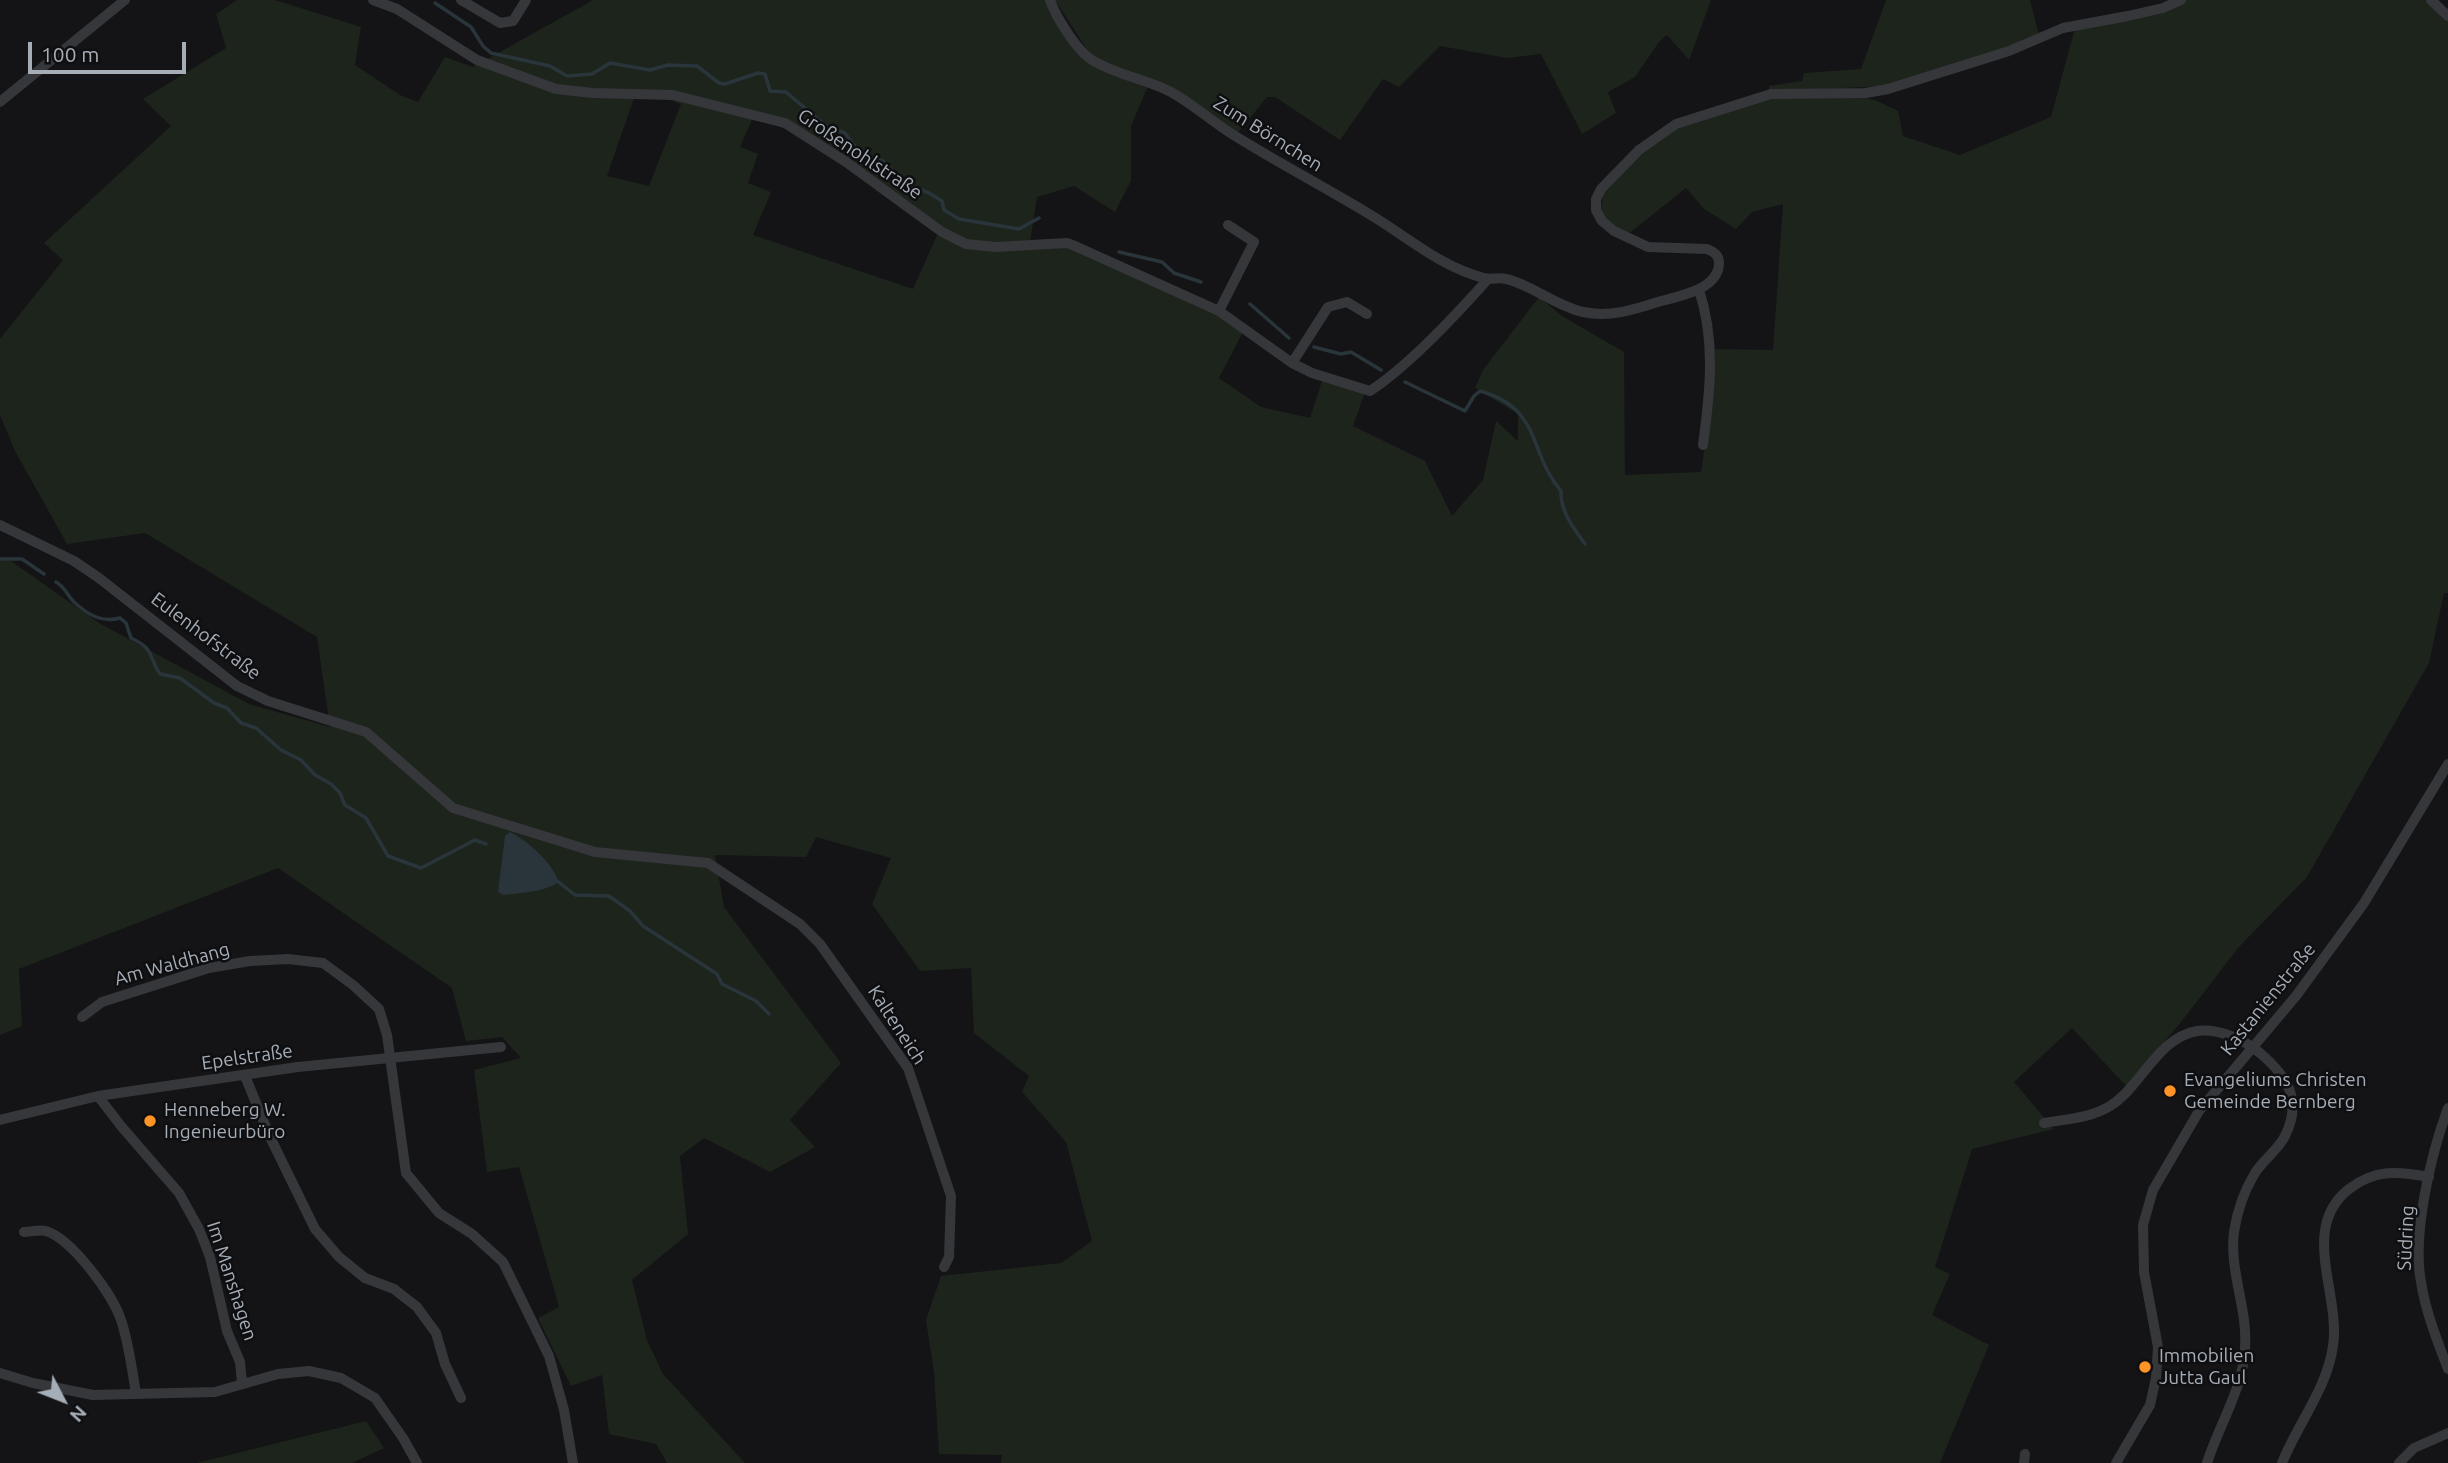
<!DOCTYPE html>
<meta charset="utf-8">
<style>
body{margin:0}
#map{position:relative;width:2448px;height:1463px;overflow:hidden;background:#141416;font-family:Ubuntu,sans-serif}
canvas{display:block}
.north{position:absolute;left:28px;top:1365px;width:70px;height:70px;-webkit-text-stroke:5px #0f0f11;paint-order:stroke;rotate:132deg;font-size:19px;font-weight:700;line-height:28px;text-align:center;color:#a5adb7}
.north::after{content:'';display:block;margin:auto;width:24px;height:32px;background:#a5adb7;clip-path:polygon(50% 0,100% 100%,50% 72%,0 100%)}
.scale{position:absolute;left:28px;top:42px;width:158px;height:32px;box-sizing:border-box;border:4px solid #a5adb7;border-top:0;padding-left:9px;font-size:21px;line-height:24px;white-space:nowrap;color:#a5adb7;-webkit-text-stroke:5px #0f0f11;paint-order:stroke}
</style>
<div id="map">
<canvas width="2448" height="1463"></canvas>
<div class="north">N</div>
<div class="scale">100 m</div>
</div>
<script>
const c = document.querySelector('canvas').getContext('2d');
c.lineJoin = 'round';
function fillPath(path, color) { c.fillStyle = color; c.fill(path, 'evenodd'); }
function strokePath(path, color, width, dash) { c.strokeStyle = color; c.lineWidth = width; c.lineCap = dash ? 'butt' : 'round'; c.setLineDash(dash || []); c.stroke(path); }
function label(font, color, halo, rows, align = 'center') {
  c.font = font + ' Ubuntu,sans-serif'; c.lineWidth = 5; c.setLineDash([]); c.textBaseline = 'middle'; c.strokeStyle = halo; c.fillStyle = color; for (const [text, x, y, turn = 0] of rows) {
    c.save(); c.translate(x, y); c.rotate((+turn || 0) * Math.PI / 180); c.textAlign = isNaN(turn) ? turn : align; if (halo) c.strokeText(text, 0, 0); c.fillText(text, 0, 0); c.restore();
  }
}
const green = new Path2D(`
 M237,0H275L361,27L355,65L400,95L418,102L445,57L473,67L593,0H1051L1091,62L1149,84L1131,126V181L1115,212L1074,186L1037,197L1030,242L1067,245L1219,313L1244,330L1219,378L1261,407L1310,418L1323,378L1365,392L1353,426L1425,461L1452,516L1483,480L1496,421L1518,441V414L1475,388L1483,370L1539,297L1562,316L1624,352L1625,475L1701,472L1711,406L1714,349L1773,350L1783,204L1752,212L1736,229L1704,209L1686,188L1627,235L1605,219L1601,208L1603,194L1647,147L1676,128L1770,98L1858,96L1877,101L1898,111L1903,136L1960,155L2051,117L2075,28L2163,9L2186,0H2428L2448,19V593H2444L2429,663L2307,877L2238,948L2185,1017L2127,1087L2072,1028L2014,1082L2054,1129L1972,1149L1935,1267L1950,1274L1932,1315L1989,1345L1940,1463H1001L1002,1455L939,1454L934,1372L926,1320L941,1276L1061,1263L1092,1241L1066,1142L1022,1092L1029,1076L974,1033L971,968L920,971L872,904L891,858L816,837L806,857L715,855L724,907L841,1063L790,1120L815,1147L770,1172L704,1138L680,1156L688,1234L632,1280L647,1340L663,1374L745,1463H667L656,1444L609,1434L602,1375L571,1386L538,1318L559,1307L519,1167L487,1172L474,1070L521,1058L502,1037L466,1041L452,988L278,868L19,969L22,1026L0,1035V560L11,561L99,623L249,704L330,727L317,637L145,533L67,544L15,451L0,415V339L63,260L44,243L171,126L143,99L226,48L216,14ZM634,98L670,100L681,104L649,186L607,176ZM753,118L784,126L853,167L938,233L913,289L753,235L771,192L748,183L758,154L740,147Z
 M1055,0H1711L1689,60L1667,35L1659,42L1635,77L1608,92L1616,113L1582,134L1541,54L1507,58L1440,46L1399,87L1383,79L1340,140L1275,97H1267L1236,135L1193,104L1093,59Z
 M1886,0H2030L2039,35L2009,50L1889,86L1769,91V86L1802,81L1804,73L1861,69Z
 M366,1421L384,1448L352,1463H197Z`);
const water = new Path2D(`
 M510,832C529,842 551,861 559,882C544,892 521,893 503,895L498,892L505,836Z`);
const stream = new Path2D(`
 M435,3L471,27L483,46L491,53L550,66L567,76L592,74L610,63L650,70L668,65L697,66L719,83L725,84L758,73L765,74L770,91L786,92L826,126L845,133L856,148L867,157L883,161L901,179L916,188L929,193L942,201L944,210L959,219L1019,229L1039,218
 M1119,252L1162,262L1174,273L1201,282
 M1250,304L1289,338
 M1314,347L1341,354L1351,352L1381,370
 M1405,382L1465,411L1474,396L1480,391C1543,409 1527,451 1561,491C1560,511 1574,529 1585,544
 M0,559H22L44,574
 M56,582C65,587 67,595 74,602C88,615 102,623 120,618L126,623L131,638C156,650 147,655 160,674L180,678L214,703L227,708L241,723L256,728L281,750L301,760L315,775L331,784L340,793L345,805L366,818L388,856L421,868L475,840L486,844
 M556,880L575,895L609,896L630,911L643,926L717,974L722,984L756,1001L769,1014`);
const street = new Path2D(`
 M373,0L397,9L477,60L556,89L593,93L673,95L785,123L846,162L942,232L966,244L996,247L1067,243L1075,246L1219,311L1292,363L1312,373L1370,391C1410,365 1456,315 1488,279
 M461,0L500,23L513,21L526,0
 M1050,0C1056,17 1077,51 1092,60C1116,75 1146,79 1171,92C1193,104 1211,121 1232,134C1278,163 1327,188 1374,217C1410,239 1443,268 1484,278C1491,280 1499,277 1506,279C1530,284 1556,306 1583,312C1610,318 1636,309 1661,301C1680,296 1719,289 1719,263C1719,255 1714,252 1707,249L1648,247L1614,231L1602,221L1596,210V199L1601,189L1639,150L1676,124L1771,94L1866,93L1888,89L2009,51L2063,28L2128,16L2163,8L2181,0
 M2431,0L2448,16
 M0,102L125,0
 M1699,290C1716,341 1710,393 1703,445
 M1219,311L1254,242L1228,225
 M1292,363L1328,307L1347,302L1367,314
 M0,525L74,561L99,578L237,686L268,701L366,732L453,808L595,852L708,863L800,924L820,944L908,1068L951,1196L949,1257L944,1267
 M82,1017L102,1002L209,968L250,961L288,959L323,963L353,985L379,1009L387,1035L406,1173L439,1213L472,1234L503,1262L549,1356L564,1410L573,1463
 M245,1076L270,1137L315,1229L339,1257L365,1278L394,1289L417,1307L436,1333L445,1364L461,1398
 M98,1096L121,1126L179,1193L199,1229L210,1257L227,1331L240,1362L242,1383
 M2448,1108C2431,1154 2412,1234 2421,1282C2426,1313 2437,1340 2448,1369
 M0,1120L98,1096L187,1083L298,1067L501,1047
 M2044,1123C2066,1119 2091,1118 2110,1106C2142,1086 2157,1038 2197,1031C2219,1028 2244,1040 2260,1053C2287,1076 2303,1100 2285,1136C2278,1150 2263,1160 2255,1173C2244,1191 2237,1212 2234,1232C2229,1271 2248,1309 2245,1348C2243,1389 2219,1425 2207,1463
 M24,1232C31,1232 40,1229 46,1231C72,1239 113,1295 121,1320C129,1344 132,1369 136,1394
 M0,1373L33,1383L93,1395L215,1392L278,1374L309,1371L341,1378L375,1398L403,1438L417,1463
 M2024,1463L2025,1454
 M2116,1463L2150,1405L2156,1378L2158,1347L2144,1272L2143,1225L2153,1190L2199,1111L2296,996L2364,903L2448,764
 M2282,1463C2298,1423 2327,1389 2333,1346C2341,1294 2299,1228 2349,1189C2375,1169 2398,1171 2429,1177
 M2399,1463L2414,1448L2448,1433`);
const markers = [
 [2170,1091,7,"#fd9425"],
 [150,1121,7,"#fd9425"],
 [2145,1367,7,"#fd9425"]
];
const streetNames = [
 ["Zum Börnchen",1268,134,32],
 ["Großenohlstraße",860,154,34],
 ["Eulenhofstraße",206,636,37],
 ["Am Waldhang",172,964,-15],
 ["Kastanienstraße",2268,999,-51],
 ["Kalteneich",897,1025,57],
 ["Epelstraße",247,1057,-8],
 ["Südring",2406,1238,-87],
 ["Im Manshagen",232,1281,72]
];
const poiNames = [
 ["Evangeliums Christen",2184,1080],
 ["Gemeinde Bernberg",2184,1102],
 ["Henneberg W.",164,1110],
 ["Ingenieurbüro",164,1132],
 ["Immobilien",2159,1356],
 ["Jutta Gaul",2159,1378]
];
fillPath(green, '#1c241c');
fillPath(water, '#29353b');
strokePath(stream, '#29353b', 3.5);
strokePath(street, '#35373b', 10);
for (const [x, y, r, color] of markers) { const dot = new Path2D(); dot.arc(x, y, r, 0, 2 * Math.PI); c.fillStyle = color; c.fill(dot); strokePath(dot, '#0f0f11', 2.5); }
label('19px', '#a5adb7', '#0f0f11', streetNames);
label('19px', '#a5adb7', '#0f0f11', poiNames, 'left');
</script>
